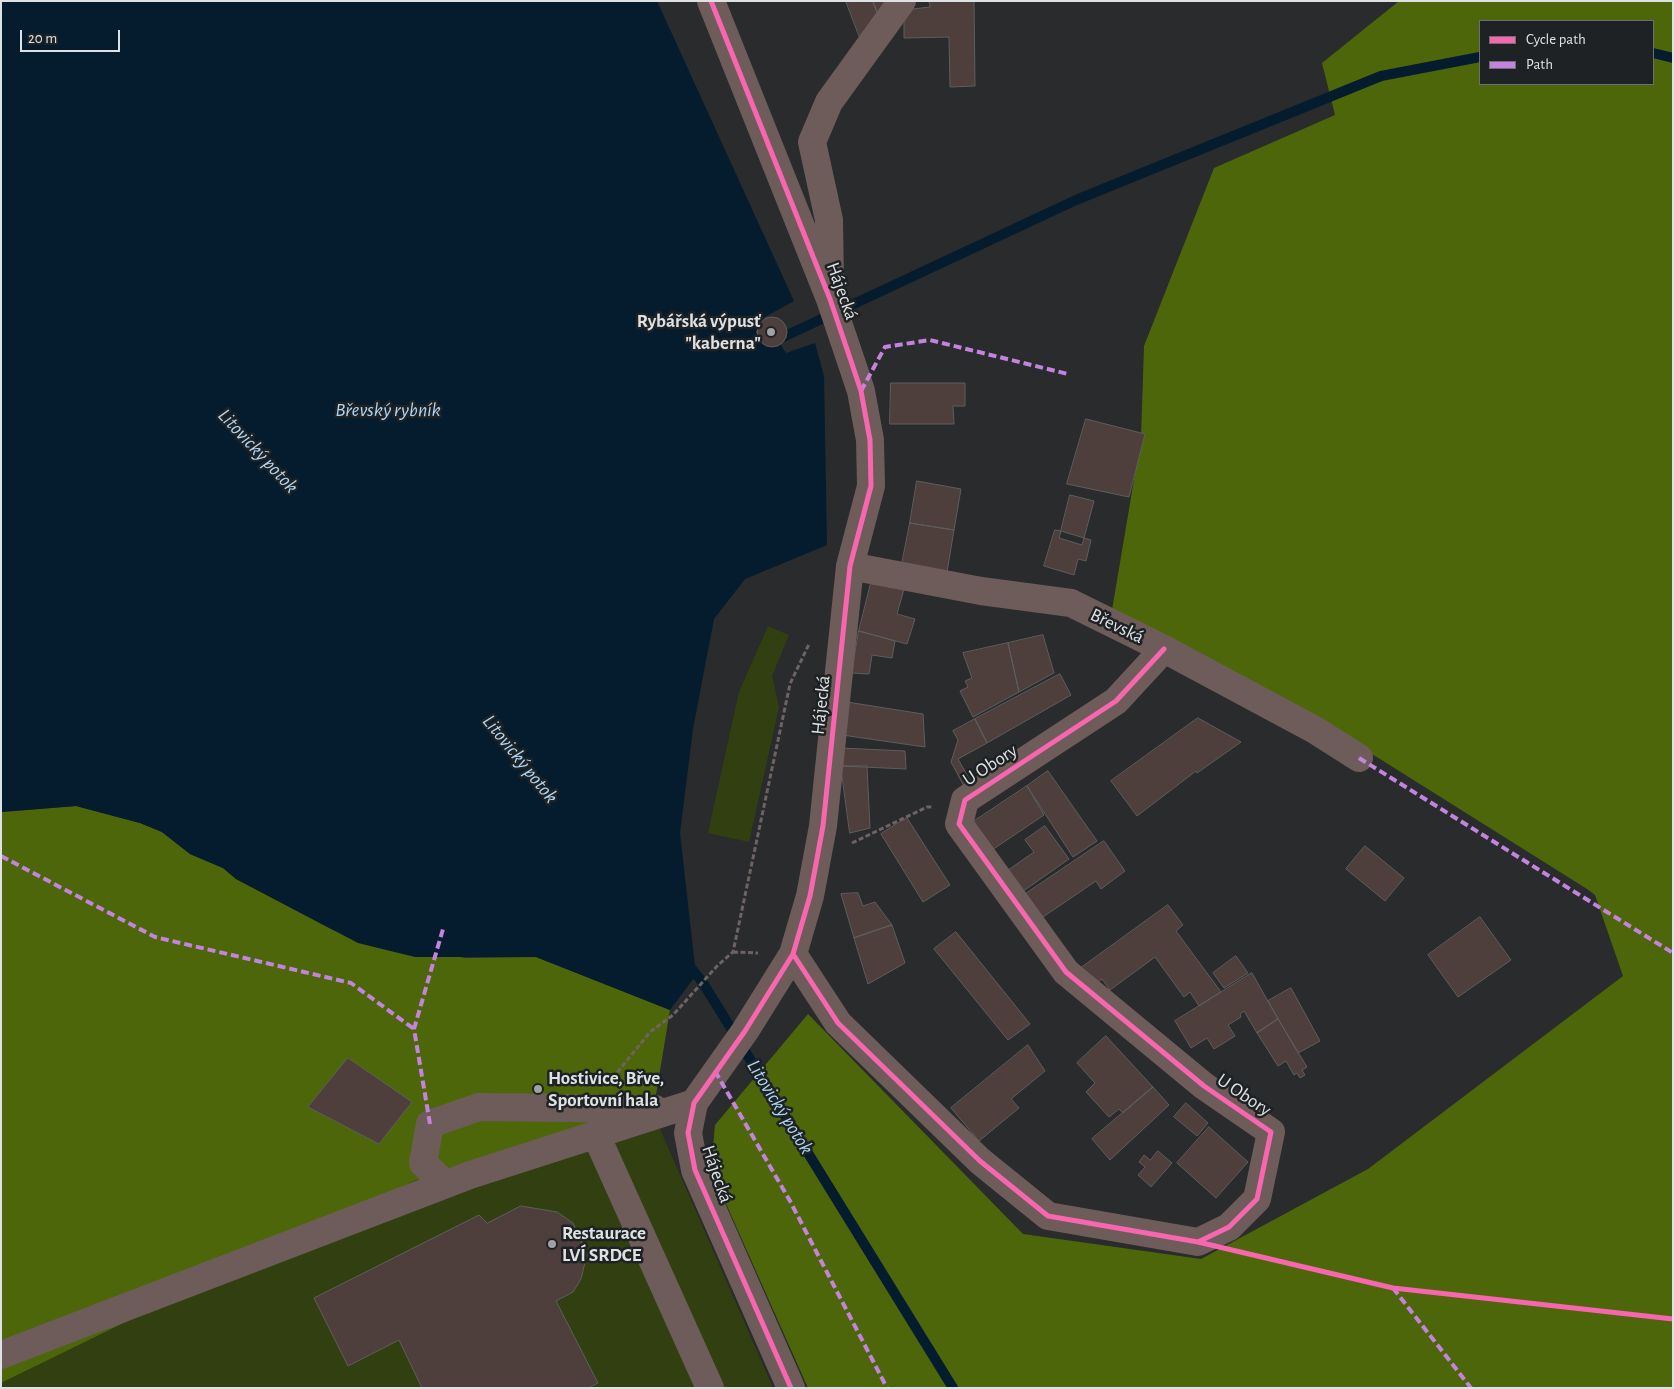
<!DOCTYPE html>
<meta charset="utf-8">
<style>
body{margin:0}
#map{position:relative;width:1674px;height:1389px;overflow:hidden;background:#292b2d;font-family:"Alegreya Sans",sans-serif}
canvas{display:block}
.frame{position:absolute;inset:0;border:2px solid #dfe2e4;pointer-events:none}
.legend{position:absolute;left:1479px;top:20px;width:175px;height:65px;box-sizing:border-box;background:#1e2224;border:1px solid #6b6f71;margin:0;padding:6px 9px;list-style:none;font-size:15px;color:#dfe2e4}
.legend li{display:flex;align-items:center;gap:10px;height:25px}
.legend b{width:25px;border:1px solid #6b6f71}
.scale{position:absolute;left:20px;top:30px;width:100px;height:22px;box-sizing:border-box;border:2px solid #dfe2e4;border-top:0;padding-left:6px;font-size:15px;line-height:18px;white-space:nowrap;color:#dfe2e4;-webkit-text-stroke:4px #1e2224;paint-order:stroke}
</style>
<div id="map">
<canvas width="1674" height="1389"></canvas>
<div class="frame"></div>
<ul class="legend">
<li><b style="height:6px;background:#f766af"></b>Cycle path</li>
<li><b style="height:6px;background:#c483df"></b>Path</li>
</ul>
<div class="scale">20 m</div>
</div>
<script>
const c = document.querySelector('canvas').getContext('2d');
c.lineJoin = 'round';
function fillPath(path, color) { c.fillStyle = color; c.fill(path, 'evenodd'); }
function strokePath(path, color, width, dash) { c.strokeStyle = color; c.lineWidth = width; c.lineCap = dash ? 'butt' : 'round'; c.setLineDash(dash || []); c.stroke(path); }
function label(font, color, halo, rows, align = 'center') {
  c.font = font + ' "Alegreya Sans",sans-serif'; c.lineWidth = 5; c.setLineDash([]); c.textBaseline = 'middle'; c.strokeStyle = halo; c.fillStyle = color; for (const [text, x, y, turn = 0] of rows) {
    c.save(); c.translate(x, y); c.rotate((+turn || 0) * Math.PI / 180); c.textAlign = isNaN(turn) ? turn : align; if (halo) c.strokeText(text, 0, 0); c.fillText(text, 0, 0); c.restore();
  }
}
const green = new Path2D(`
 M768,626L789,635L772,676L779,707L749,842L708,833L739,692Z
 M653,1113L773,1388H1V1383L414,1181Z`);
const forest = new Path2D(`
 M1399,1H1673V1388H808L711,1170L715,1125L808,1014L1023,1234L1201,1259L1368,1169L1623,976L1595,895L1587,889L1380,759L1288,705L1112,610L1141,438L1144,346L1214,168L1335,115L1322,63ZM1480,21H1653V84H1480Z
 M76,806L140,823L162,832L190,854L223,868L236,879L333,930L465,958L536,957L670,1010L653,1113L414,1181L1,1383V812Z`);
const water = new Path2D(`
 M1,1H657L794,301L763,318L786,353L815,343L824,376L827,545L745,579L714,619L693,729L680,833L696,975L670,1010L536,957H415L358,943L236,879L223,868L190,854L162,832L140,823L76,806L1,812Z`);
const stream = new Path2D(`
 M1653,53L1673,58
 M766,345L1076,200L1381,76L1480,57
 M689,965L703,983L953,1388`);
const building = new Path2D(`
 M846,1H873L880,20L862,43Z
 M873,1H895L880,20Z
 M929,1H974L975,86L950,87L949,37L904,38V10L930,7Z
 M757 332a15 15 0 1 1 30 0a15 15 0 1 1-30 0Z
 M891,383H965V406H953L954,424H890Z
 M1086,419L1145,434L1129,497L1067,484Z
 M917,481L961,489L954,530L910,523Z
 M1070,495L1094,501L1084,538L1061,531Z
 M910,523L954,530L947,572L902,564Z
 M1055,530L1061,531L1059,538L1082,545L1084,538L1091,540L1086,561L1078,559L1074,575L1044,566Z
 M872,579L904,589L897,614L915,619L907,644L859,631Z
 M859,631L895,641L892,658L872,655L869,674L852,673Z
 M1043,635L1054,673L1019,692L1008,643Z
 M1008,643L1019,692L973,717L960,691L968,687L965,681L972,678L963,653Z
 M1060,674L1071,695L987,743L975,719Z
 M847,702L923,714L925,747L842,735Z
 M1198,718L1241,742L1197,773L1196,771L1137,816L1111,781Z
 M975,719L987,743L958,759L972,784L965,788L951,762L958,740L953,731Z
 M841,748L905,751L906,769L841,766Z
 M841,766H867L870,828L850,833Z
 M1048,771L1097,841L1073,857L1027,786Z
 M1027,786L1044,815L989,852L970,824Z
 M907,818L950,885L923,902L881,834Z
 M1045,826L1069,859L1019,894L1004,873L1034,852L1025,840Z
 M1104,841L1125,871L1101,889L1096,881L1037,921L1021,897Z
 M1365,846L1404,878L1385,901L1346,869Z
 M858,893L863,906L875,902L892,925L854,938L841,894Z
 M1168,905L1183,925L1176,931L1221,992L1199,1006L1190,992L1184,997L1155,957L1110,990L1102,979L1091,987L1074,973Z
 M1480,917L1511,960L1458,997L1428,955Z
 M892,925L905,963L868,984L854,938Z
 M956,932L1030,1024L1008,1040L934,949Z
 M1236,956L1248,973L1224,988L1213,973Z
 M1252,973L1278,1019L1257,1033L1244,1011L1240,1014L1241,1017L1228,1025L1235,1036L1214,1049L1207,1038L1191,1048L1175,1021Z
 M1291,988L1320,1041L1298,1053L1268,1001Z
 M1278,1019L1307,1067L1302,1070L1305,1075L1300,1078L1297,1073L1294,1075L1286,1061L1278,1066L1257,1033Z
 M1106,1036L1153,1087L1123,1113L1119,1109L1109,1117L1086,1092L1095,1083L1077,1063Z
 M1028,1045L1045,1071L1011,1099L1019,1108L979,1141L951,1108Z
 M348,1058L412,1102L379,1144L308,1107Z
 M1153,1087L1169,1105L1110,1160L1092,1139Z
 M1186,1103L1208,1123L1197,1136L1174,1117Z
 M1209,1127L1248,1162L1216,1198L1177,1163Z
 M1158,1151L1172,1163L1151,1187L1138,1175L1145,1167L1139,1162L1144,1155L1150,1160Z
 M521,1206L557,1212L573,1223L587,1254L581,1279L573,1292L556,1301L598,1383L588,1388H422L399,1340L348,1366L314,1298L479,1215L487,1223Z`);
const path = new Path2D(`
 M852,843L927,807H932
 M733,952L758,953
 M611,1076L616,1074L650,1032L673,1015L718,965L733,952L790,684L809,644`);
const minor = new Path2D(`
 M711,1L830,299L852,364L861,391L870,440L871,486L850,566L823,826L810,896L793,954L745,1031L694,1103L688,1133L695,1170L791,1388
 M830,283L829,220L812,142L829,102L902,1
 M850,566L981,591L1071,603L1164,649L1315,730L1359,758
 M793,954L838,1023L980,1161L1048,1216L1198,1242L1229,1227L1257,1199L1271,1132L1204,1086L1066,972L959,824L965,800L1116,701L1164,649
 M596,1135L710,1388
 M445,1184L423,1163L430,1124L479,1107L655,1109
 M1,1355L470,1175L694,1103`);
const quiet = new Path2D(`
 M861,391L885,347L930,340L1068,374
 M1359,758L1673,953
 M1,856L155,937L351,983L414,1029
 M715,1071L790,1201L887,1388
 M430,1124L414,1029L443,929
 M1393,1288L1471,1388`);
const cycleway = new Path2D(`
 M711,1L830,299L852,364L861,391L870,440L871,486L850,566L823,826L810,896L793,954L745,1031L694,1103L688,1133L695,1170L791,1388
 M1164,649L1116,701L965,800L959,824L1066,972L1204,1086L1271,1132L1257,1199L1229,1227L1198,1242
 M793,954L838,1023L980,1161L1048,1216L1198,1242L1393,1288L1673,1319`);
const markers = [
 [771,332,5,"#9fa2a4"],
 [538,1089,5,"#9fa2a4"],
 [552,1244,5,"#9fa2a4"]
];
const streetNames = [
 ["Hájecká",842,291,70],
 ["Břevská",1117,626,26],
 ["Hájecká",821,705,-84],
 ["U Obory",990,765,-33],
 ["U Obory",1244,1095,34],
 ["Hájecká",717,1174,71]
];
const poiNames = [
 ["Rybářská výpusť",761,321,"right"],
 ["\"kaberna\"",761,343,"right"],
 ["Hostivice, Břve,",548,1078],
 ["Sportovní hala",548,1100],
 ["Restaurace",562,1233],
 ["LVÍ SRDCE",562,1255]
];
const waterNames = [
 ["Břevský rybník",388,410],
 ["Litovický potok",258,451,47],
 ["Litovický potok",520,759,51],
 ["Litovický potok",780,1107,58]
];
fillPath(green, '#324011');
fillPath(forest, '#4e660a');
fillPath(water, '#051c2e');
strokePath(stream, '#051c2e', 10);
fillPath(building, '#4e3e3c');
strokePath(building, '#5e5e5e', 1);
strokePath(path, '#6e6363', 3, [5, 2.5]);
strokePath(minor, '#6e5c5a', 28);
strokePath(quiet, '#c483df', 4, [8, 4]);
strokePath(cycleway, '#f766af', 5);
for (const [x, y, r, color] of markers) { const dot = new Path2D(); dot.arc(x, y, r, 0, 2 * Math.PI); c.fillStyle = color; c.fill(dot); strokePath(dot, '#1e2224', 2); }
label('19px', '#dfe2e4', '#1e2224', streetNames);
label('bold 19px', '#dfe2e4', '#1e2224', poiNames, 'left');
label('italic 20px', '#afd6f7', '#1e2224', waterNames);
</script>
